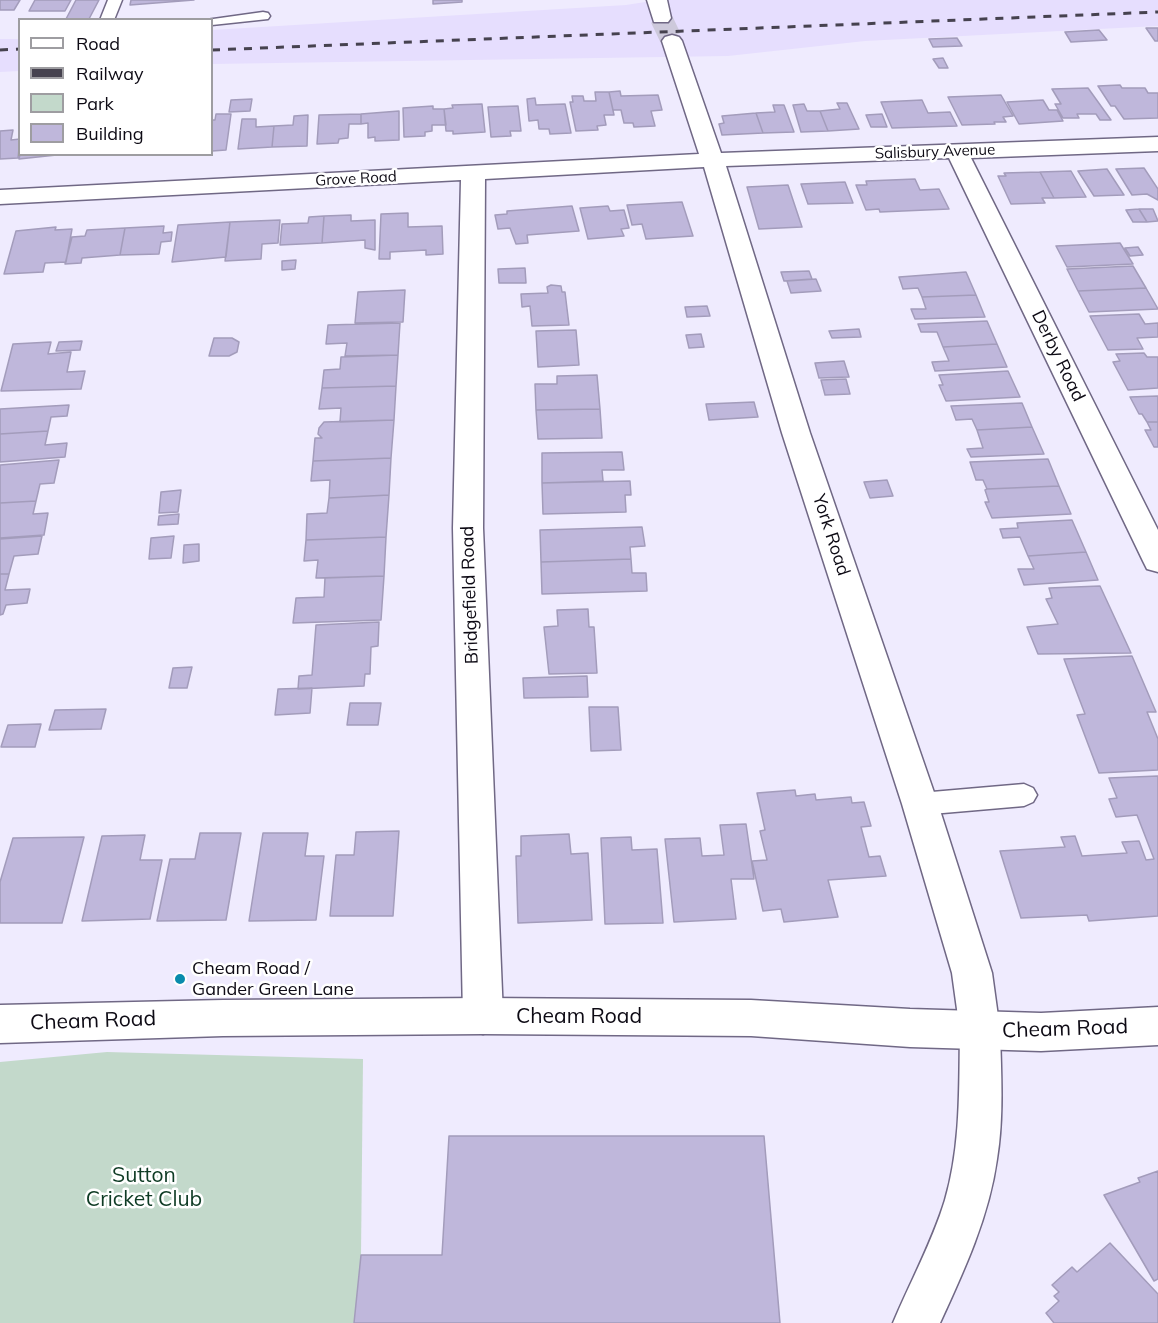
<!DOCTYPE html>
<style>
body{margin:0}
#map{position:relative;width:1158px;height:1323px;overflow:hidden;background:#efebfe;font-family:Mulish,sans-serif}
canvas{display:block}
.legend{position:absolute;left:18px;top:18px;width:195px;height:138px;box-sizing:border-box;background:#fff;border:2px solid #9e9da1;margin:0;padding:8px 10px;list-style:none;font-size:18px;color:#0d0a14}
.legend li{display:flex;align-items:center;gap:12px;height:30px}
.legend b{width:30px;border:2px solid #9e9da1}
</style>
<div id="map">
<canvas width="1158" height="1323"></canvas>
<ul class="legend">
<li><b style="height:8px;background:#fff"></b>Road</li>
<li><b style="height:8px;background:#46424f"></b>Railway</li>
<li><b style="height:16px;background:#c3d9cb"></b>Park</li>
<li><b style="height:16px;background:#bfb7db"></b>Building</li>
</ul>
</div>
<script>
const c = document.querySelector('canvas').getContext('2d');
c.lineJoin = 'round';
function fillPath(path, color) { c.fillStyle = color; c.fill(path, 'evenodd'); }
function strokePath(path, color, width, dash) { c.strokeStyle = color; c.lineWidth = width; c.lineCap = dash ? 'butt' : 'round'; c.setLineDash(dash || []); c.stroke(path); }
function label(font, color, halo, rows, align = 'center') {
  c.font = font + ' Mulish,sans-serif'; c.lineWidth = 5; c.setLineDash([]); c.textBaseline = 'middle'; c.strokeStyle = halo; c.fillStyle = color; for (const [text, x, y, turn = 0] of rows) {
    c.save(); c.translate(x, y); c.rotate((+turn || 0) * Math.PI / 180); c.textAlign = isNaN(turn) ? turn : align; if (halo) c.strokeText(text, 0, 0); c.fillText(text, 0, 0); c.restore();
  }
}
const built = new Path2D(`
 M658,0H1158V26L865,41L728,56L212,64V30L626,5Z
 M0,39H19V71L0,72Z`);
const green = new Path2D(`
 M107,1052L363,1059L361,1255L354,1323H0V1062Z`);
const building = new Path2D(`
 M0,0H20L14,10H0Z
 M35,0H71L65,11H29Z
 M76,0H99L89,19H66Z
 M131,0H194L130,5Z
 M433,0H462V2L433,4Z
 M1146,28H1158V41H1155Z
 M1099,30L1107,40L1071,42L1065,32Z
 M957,38L962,46L933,47L929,39Z
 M943,58L948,68H939L933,59Z
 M1120,85L1122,88H1145L1148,93H1158V118L1124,119L1115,106H1111L1098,86Z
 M1088,88L1111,120H1100L1096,114H1077L1079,118H1063L1055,104H1061L1052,89Z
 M620,91L621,96L658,95L662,110L651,111L655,126L634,127L633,123H624L621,110H613L609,92Z
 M595,92H609L614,115H604L606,125L597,126L598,130L576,131L570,102H573L572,96H583L584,101H596Z
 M1001,95L1013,116L1003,117L1006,122H994L995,124L962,125L948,97Z
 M535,98L536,105L565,104L571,133L550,134L549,129H539L538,120L529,121L527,99Z
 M252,99L250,111L229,112L231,100Z
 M922,100L928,113L950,112L957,126L892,128L881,102Z
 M1043,100L1049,110H1057L1063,121L1019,124L1007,102Z
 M837,103H847L859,129L828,131L820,111L840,109Z
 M482,104L485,132L453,134V131H446L444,109L453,108L452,105Z
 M804,104L807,111H820L828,131L801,132L793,105Z
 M773,105H784L794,132L763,133L756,113L775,112Z
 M433,106V109H444L446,125H432V131L425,132V136L404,137L403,108Z
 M518,106L521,131H510L511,136L491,137L488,107Z
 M399,111V140L375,141V137L368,138V123L361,124V114Z
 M756,113L763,133L722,135L719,124L724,123L722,116Z
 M216,114H231L226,150L212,151V120H215Z
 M361,114V124H349L348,138L339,139L338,143L317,144L319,115Z
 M882,114L887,127H871L866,115Z
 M308,115L307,146L272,147L274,126L293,125L294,116Z
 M242,119H256V127L274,126L272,147L238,149Z
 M13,130L11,140L20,139L18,158L0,159V131Z
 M20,154H66L19,159Z
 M1144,168L1158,189V200L1147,194L1132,195L1116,169Z
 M1107,169L1124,195L1094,196L1078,171Z
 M1071,171L1086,197L1054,198L1040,172Z
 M1040,172L1054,198H1042L1045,203L1011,204L998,176H1006L1004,173Z
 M915,179L920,190L939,189L949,209L880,212L879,209L866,210L856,185H867L866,181Z
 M845,182L853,203L808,204L801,184Z
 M788,185L802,227L759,229L747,187Z
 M682,202L693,236L646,239L642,224L632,225L627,205Z
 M572,206L579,231L527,235L528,243L516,244L510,228L498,229L495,215L507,214V211Z
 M608,206L610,211L624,210L629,228L621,229L624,236L588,239L580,208Z
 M1139,209L1147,222H1133L1126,210Z
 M1139,209H1153L1158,221L1147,222Z
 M408,213V227L442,226L443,254L426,255V250L390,252V259H379L381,214Z
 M351,215V221L375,220V250L365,248V240L322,243L324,216Z
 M324,216L322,243L280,245L282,224L308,223L309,217Z
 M280,220L278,243L262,244L261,259L225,261L230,222Z
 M230,222L226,257L172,262L178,225Z
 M164,226L163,233L172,232L171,241L161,242L159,254L120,255L125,228Z
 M56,227L55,230L72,229L66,262L45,263L43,272L4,274L16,231Z
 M125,228L120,255L82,258L81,263L65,264L72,237L85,236L87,230Z
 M1120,243L1133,264L1067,267L1056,246Z
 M1138,247L1143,255L1130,256L1125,248Z
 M296,260L295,269L282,270V261Z
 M1133,266L1146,288L1078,291L1067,269Z
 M525,268L526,283H499L498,269Z
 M809,271L812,279L784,281L781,272Z
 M966,272L976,295L922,297L918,288L903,289L899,277Z
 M816,279L821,291L791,293L787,281Z
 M551,285L561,286L562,292H565L569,325L532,326L530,306L522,307L521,294L548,293L547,287Z
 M1146,288L1158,309L1089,312L1078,291Z
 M405,290L403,322L355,323L358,292Z
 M976,295L985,317L915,319L911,309H926L922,297Z
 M707,306L710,316L687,317L685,307Z
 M1139,314L1145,324L1158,323V337L1137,338L1143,349L1108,350L1090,316Z
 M987,321L997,344L943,347L937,332H921L918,324Z
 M400,323L398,355L345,356L347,343L326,344L328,325Z
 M859,329L861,337L832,338L829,331Z
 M576,330L579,365L538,367L536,331Z
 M701,334L704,347L689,348L686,335Z
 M214,338H232L239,342L237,352L229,356H209Z
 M82,341L80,350L56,351L59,342Z
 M51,342L48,354L71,352L67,372L85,371L81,389L1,391L13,344Z
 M997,344L1007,367L935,371L932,362L949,361L943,347Z
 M1144,353L1147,357H1158V388L1128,390L1113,362L1120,361L1116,354Z
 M398,355L396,386L322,388L324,370L340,369L341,357Z
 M844,361L849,377L819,378L815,363Z
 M1008,371L1020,397L946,401L939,385H943L939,375Z
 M597,375L600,409L536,410L535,384H557V376Z
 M846,379L850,394L825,395L821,380Z
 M396,386L394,420L340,422L341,408L319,409L322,388Z
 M1158,396V422H1147L1142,414H1139L1130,397Z
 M754,402L758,417L709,420L706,404Z
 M1022,403L1032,427L977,430L972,419L956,420L951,406Z
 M69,405L67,416L51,417L48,431L0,434V409Z
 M600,409L602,438L538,439L536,410Z
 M394,420L391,458L313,461L315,438H322L318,434L319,428L324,422Z
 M1147,422H1158V447H1154L1145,430H1151Z
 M1032,427L1044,454L971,457L967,449L983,448L977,430Z
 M48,431L45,445L67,443L65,457L0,462V434Z
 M622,452L624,470H602L603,481L542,483V453Z
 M391,458L389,495L329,498L330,480L311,481L313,461Z
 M1048,459L1059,486L987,489L983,480H976L970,462Z
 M59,460L54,483L40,484L36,501L0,503V465Z
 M887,480L893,496L870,498L864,482Z
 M630,481L631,495H625L626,512L543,514L542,483Z
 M1059,486L1071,514L992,518L985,502H989L985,490L987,489Z
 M181,490L178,512L159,513L161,492Z
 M389,495L386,537L306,540L307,514L327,513L329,498Z
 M36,501L33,514L48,513L44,535L0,538V503Z
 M179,514L178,524L158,525L159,516Z
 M1072,520L1086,552L1028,556L1020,537L1003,538L1000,529L1018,528L1017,523Z
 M642,527L645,546L630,547L631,559L541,562L540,530Z
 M42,536L38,554L14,556L9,574H0V539Z
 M174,536L171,558L149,559L151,538Z
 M386,537L384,576L316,578L318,560L304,561L306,540Z
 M199,544V561L183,563L184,545Z
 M1086,552L1098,580L1024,585L1018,569H1034L1028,556Z
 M631,559L632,573H646L647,591L542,594L541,562Z
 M0,574H9L5,590L30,589L27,603L6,605L3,614L0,615Z
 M384,576L381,620L293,623L296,598L324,597L325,578Z
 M1100,586L1131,653L1038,654L1027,627L1058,624L1046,599L1052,598L1049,588Z
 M588,609L589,627H594L597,673L549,674L544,627L558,626L557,610Z
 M379,622L378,646L371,647L370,674H365L364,686L298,689L299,676L312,675L316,625Z
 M1132,656L1156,712H1147L1158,739V770L1099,773L1077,715L1085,714L1064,659Z
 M192,667L187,688H169L173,668Z
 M587,676L588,697L524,698L523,678Z
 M312,688L310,713L275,715L278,689Z
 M350,703H381L378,725H347Z
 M589,707H618L621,750L591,751Z
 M106,709L101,729L49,730L55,710Z
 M41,724L35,747H1L8,725Z
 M1158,776V916L1089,921L1087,915L1021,918L1000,851L1065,847L1061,837L1075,836L1082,856L1127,853L1122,842L1139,841L1146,860L1154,859L1137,815L1116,817L1109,799L1117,798L1109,778Z
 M795,790L796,796L815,794L816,800L851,797L852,803L864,802L871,826L861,827L869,857L880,856L886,876L828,880L838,917L784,922L781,909L763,911L752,861L767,860L760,831L765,830L757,793Z
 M746,824L754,879H731L736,919L674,922L665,839L700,838L702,856L724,855L720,825Z
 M399,831L393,916H330L336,855H354L356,832Z
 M200,833H241L226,920L157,921L170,859H195Z
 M263,833H308L305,856H324L316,920L249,921Z
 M569,834L571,854L588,853L592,920L518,923L516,856H521V836Z
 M145,835L140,860H162L150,919L82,921L102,836Z
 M84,837L62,923H0V882L13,838Z
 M631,837L632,850L657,849L663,923L605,924L601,838Z
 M449,1136H764L780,1323H354L361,1255H442Z
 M1158,1171V1279L1154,1281L1104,1195L1140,1182L1138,1178Z
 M1110,1243L1158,1294V1323H1054L1046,1313L1059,1301L1054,1296L1059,1292L1052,1285L1072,1267L1077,1272Z`);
const streetTunnel = new Path2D(`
 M661,18L672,41`);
const lane = new Path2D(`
 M108,0H122L114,20H100Z
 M263,12L268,13L270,16L268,19L212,25V20H206Z
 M1024,784L1033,788L1037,795L1033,802L1024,806L920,815L911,812L907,804L911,796L920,793Z`);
const street = new Path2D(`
 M647,0H667L671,18L668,22H654Z
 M672,35L679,37L682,41L721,153L1158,137V151L971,158L1158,530V572L1147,569L1143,561L949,158L726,166L810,433L938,804L992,973L1000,1031L994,1044L980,1050L966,1044L960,1031L952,973L902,804L782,433L704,167L485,179L483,528L503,1016L497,1029L483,1034L469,1029L463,1016L453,528L461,180L0,204V190L699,154L662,41L665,37Z`);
const secondary = new Path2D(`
 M980,1012L994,1018L1000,1031C1001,1073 1004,1117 997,1159C989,1217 964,1271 940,1323H893C910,1282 932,1243 945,1200C961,1145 959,1088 960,1031L966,1018Z`);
const highway = new Path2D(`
 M483,998L751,1000L910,1009L1041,1013L1158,1007V1045L1041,1051L910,1047L751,1036L483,1034L223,1036L0,1043V1005L223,1000Z`);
const rail = new Path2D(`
 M0,50L20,49
 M212,50L1158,12`);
const markers = [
 [180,979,6,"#088bac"]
];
const farStreetnames = [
 ["Salisbury Avenue",935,152,-2],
 ["Grove Road",356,179,-3]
];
const streetNames = [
 ["Derby Road",1058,356,64],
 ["York Road",831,535,72],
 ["Bridgefield Road",470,595,-92]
];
const poiNames = [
 ["Cheam Road /",192,969],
 ["Gander Green Lane",192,990]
];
const nearStreetnames = [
 ["Cheam Road",579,1017],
 ["Cheam Road",93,1021,-2],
 ["Cheam Road",1065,1029,-2]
];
const nearParknames = [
 ["Sutton",144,1176],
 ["Cricket Club",144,1200]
];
fillPath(built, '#e6defe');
fillPath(green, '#c3d9cb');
fillPath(building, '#bfb7db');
strokePath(building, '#a39cbb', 1.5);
strokePath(streetTunnel, '#cdc9db', 22, [22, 11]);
strokePath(lane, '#706885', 3);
strokePath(street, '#706885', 3);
strokePath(secondary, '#706885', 3);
strokePath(highway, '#706885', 3);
fillPath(lane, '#fff');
fillPath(street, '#fff');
fillPath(secondary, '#fff');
fillPath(highway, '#fff');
strokePath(rail, '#46424f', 3, [8, 8]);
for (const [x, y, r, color] of markers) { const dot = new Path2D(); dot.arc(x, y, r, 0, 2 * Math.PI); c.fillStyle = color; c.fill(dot); strokePath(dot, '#fff', 2); }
label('15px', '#0d0a14', '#fff', farStreetnames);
label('18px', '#0d0a14', '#fff', streetNames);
label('18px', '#0d0a14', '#fff', poiNames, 'left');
label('21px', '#0d0a14', '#fff', nearStreetnames);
label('21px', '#0e3b24', '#fff', nearParknames);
</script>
